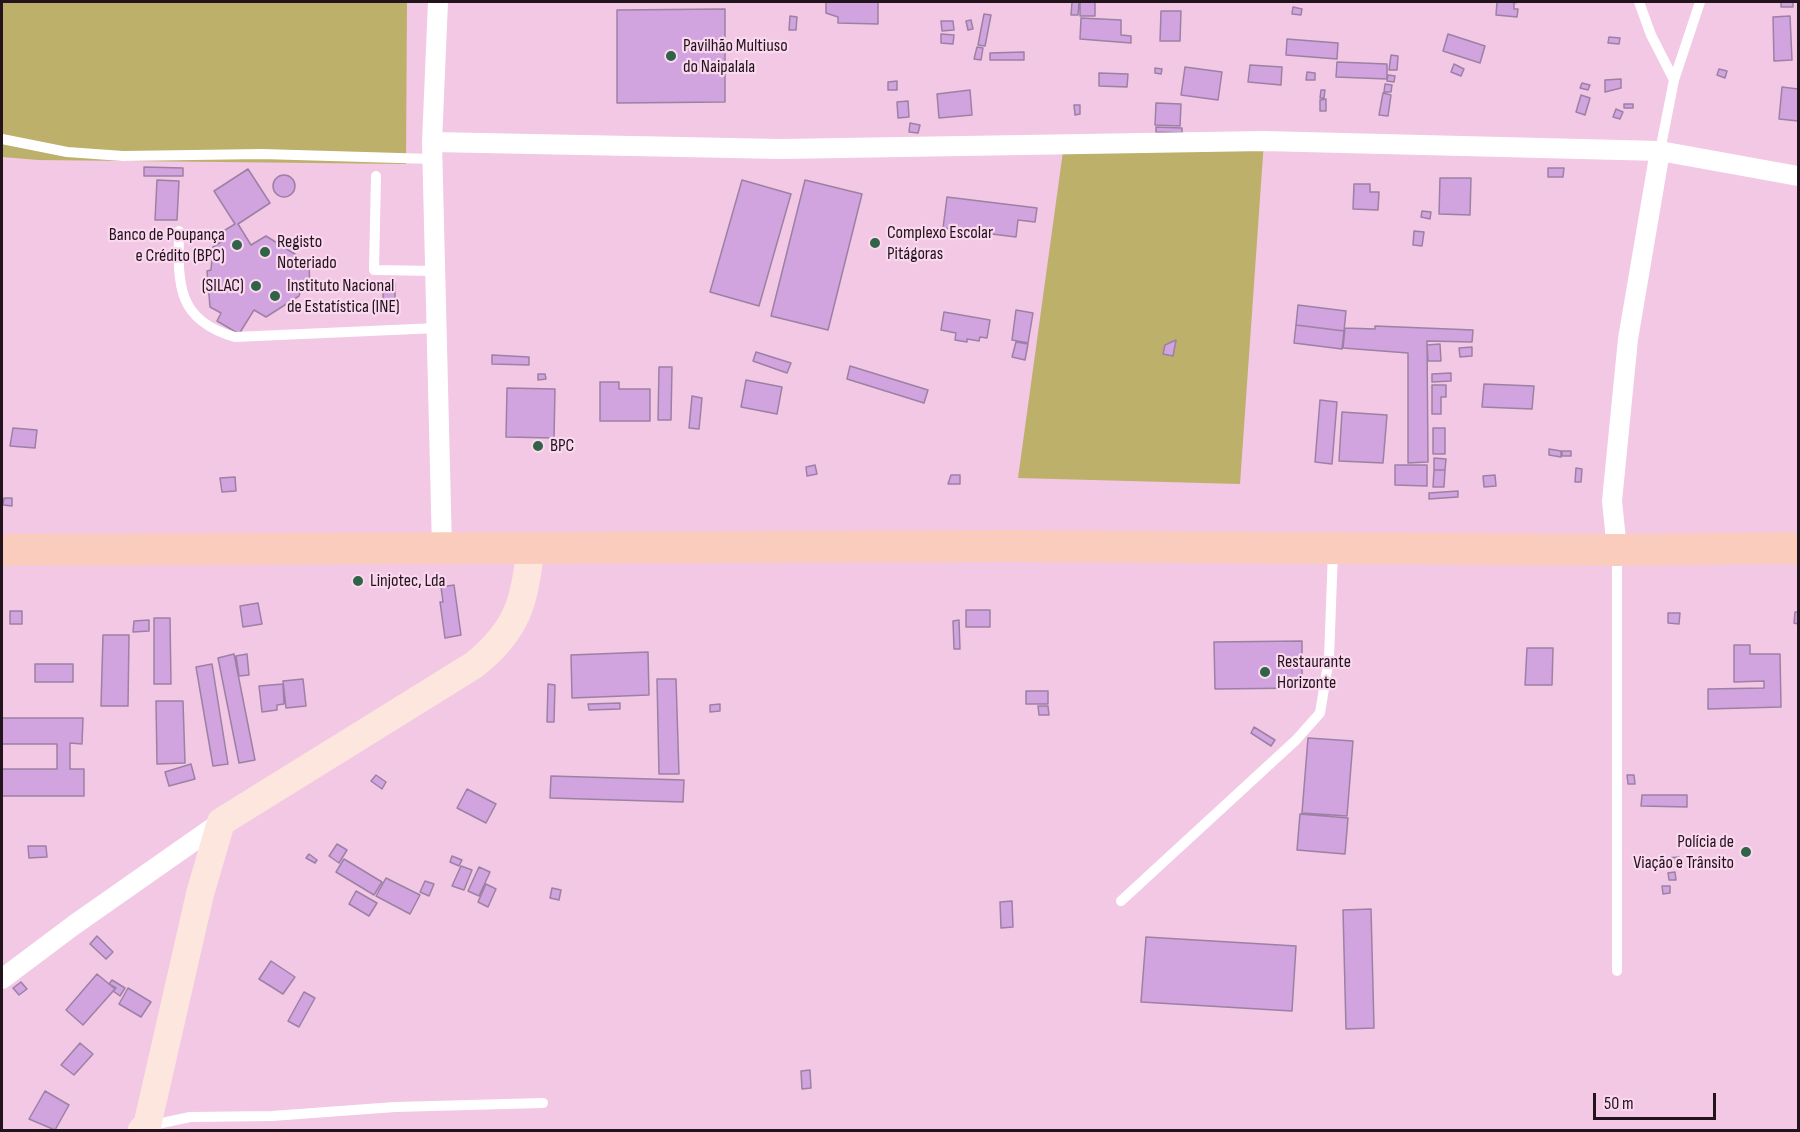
<!DOCTYPE html>
<meta charset="utf-8">
<style>
body{margin:0}
#map{position:relative;width:1800px;height:1132px;overflow:hidden;background:#f2c8e4;font-family:"Sofia Sans Condensed",sans-serif}
canvas{display:block}
.frame{position:absolute;inset:0;border:3px solid #22131d;pointer-events:none}
.scale{position:absolute;left:1593px;top:1093px;width:123px;height:27px;box-sizing:border-box;border:3px solid #22131d;border-top:0;padding-left:8px;font-size:18px;line-height:21px;white-space:nowrap;color:#22131d;-webkit-text-stroke:4px #fad8ee;paint-order:stroke}
</style>
<div id="map">
<canvas width="1800" height="1132"></canvas>
<div class="frame"></div>
<div class="scale">50 m</div>
</div>
<script>
const c = document.querySelector('canvas').getContext('2d');
c.lineJoin = 'round';
function fillPath(path, color) { c.fillStyle = color; c.fill(path, 'evenodd'); }
function strokePath(path, color, width, dash) { c.strokeStyle = color; c.lineWidth = width; c.lineCap = dash ? 'butt' : 'round'; c.setLineDash(dash || []); c.stroke(path); }
function label(font, color, halo, rows, align = 'center') {
  c.font = font + ' "Sofia Sans Condensed",sans-serif'; c.lineWidth = 4.5; c.setLineDash([]); c.textBaseline = 'middle'; c.strokeStyle = halo; c.fillStyle = color; for (const [text, x, y, turn = 0] of rows) {
    c.save(); c.translate(x, y); c.rotate((+turn || 0) * Math.PI / 180); c.textAlign = isNaN(turn) ? turn : align; if (halo) c.strokeText(text, 0, 0); c.fillText(text, 0, 0); c.restore();
  }
}
const green = new Path2D(`
 M2,2H407L406,164L38,160L2,157Z
 M1264,141L1240,484L1018,478L1064,144Z`);
const building = new Path2D(`
 M826,2H878V24L838,23V17L826,13Z
 M1072,2H1079L1078,15H1071Z
 M1080,2H1095V16H1080Z
 M1497,2H1519L1514,3V9H1518L1517,17L1496,15Z
 M1781,2H1793V7H1781Z
 M1293,7L1302,9L1301,15L1292,14Z
 M725,9V102L617,103V10Z
 M1161,11H1181L1180,41H1160Z
 M984,14L991,15L985,46L978,45Z
 M790,16L797,17L796,30H789Z
 M1790,16L1792,60L1774,61L1773,17Z
 M1081,18L1121,20V35L1131,36V43L1080,39Z
 M971,20L973,29L968,30L966,21Z
 M941,21H953L954,30L942,31Z
 M941,34L954,35L953,44L941,43Z
 M1448,34L1485,46L1480,63L1443,51Z
 M1609,37L1620,38L1619,44L1608,43Z
 M1287,39L1338,43L1337,59L1286,55Z
 M977,47L983,48L981,60L974,59Z
 M1024,52V60H990V53Z
 M1391,55L1398,56L1397,70H1389Z
 M1337,62L1387,64V79L1336,77Z
 M1454,64L1464,69L1461,76L1451,72Z
 M1250,65L1282,67L1281,85L1248,82Z
 M1185,67L1222,72L1218,100L1181,95Z
 M1155,68L1162,69L1161,74L1155,73Z
 M1719,69L1727,71L1725,78L1717,75Z
 M1307,72L1315,73V80H1306Z
 M1099,73L1128,74L1127,87L1099,86Z
 M1388,75L1395,76L1394,82L1387,81Z
 M1621,79V88L1605,92V80Z
 M897,81V90H888V82Z
 M1582,83L1590,85L1588,90L1580,88Z
 M1385,84L1392,85L1391,92H1384Z
 M1782,87L1798,89V121L1779,119Z
 M970,90L972,115L939,118L937,94Z
 M1321,90H1325L1324,98H1320Z
 M1383,93L1391,95L1388,116L1379,115Z
 M1581,95L1590,98L1585,115L1576,112Z
 M1326,99V111H1320V100Z
 M908,101L909,117L898,118L897,102Z
 M1156,103L1181,104L1180,126L1155,125Z
 M1624,104H1633V108H1624Z
 M1074,105H1080V114L1075,115Z
 M1616,109L1623,112L1620,119L1613,117Z
 M910,123L920,125L918,133L909,132Z
 M1156,127L1182,128V133L1156,132Z
 M144,167L183,168V176H144Z
 M1548,168H1564L1563,177H1548Z
 M248,169L270,203L238,224L251,245L266,236L298,256V265L309,264L310,289H301L299,296L266,317L254,310L239,334L217,321L221,313L210,307L207,271L211,270L213,247L221,242L217,235L235,224L214,191Z
 M273 186a11 11 0 1 1 22 0a11 11 0 1 1-22 0Z
 M1440,178H1471L1470,215L1439,214Z
 M157,180L179,181L177,220H155Z
 M742,180L791,194L759,306L710,292Z
 M805,180L862,194L828,330L771,316Z
 M1354,184H1370V192H1379L1378,210L1353,209Z
 M947,197L1037,208L1035,222L1018,220L1016,237L943,228Z
 M1422,211L1431,212L1430,219L1421,217Z
 M1414,231L1424,232L1422,246L1413,245Z
 M383,283H395V300L383,299Z
 M1298,305L1346,311L1344,331L1296,325Z
 M1016,310L1033,313L1028,343L1012,340Z
 M944,312L990,320L987,338L980,337L979,341L967,339V342L955,340L956,333L941,330Z
 M1296,325L1344,331L1342,349L1294,343Z
 M1375,326L1473,330L1472,342L1427,341L1428,462L1408,463V353L1343,348L1345,328L1375,329Z
 M1176,340L1173,356L1163,354L1165,345Z
 M1016,342L1028,344L1025,360L1012,357Z
 M1440,344L1441,361H1428L1427,345Z
 M1472,347V356L1460,357L1459,348Z
 M756,352L791,363L787,373L753,361Z
 M492,355L529,357V365L492,364Z
 M850,366L928,390L924,403L847,379Z
 M659,367H672L671,420H658Z
 M1451,373V381L1432,382V374Z
 M538,374H545L546,379L538,380Z
 M746,380L782,387L777,414L741,407Z
 M600,382H619V389H650V421H600Z
 M1484,384L1534,386L1532,409L1482,407Z
 M1432,385H1446V397H1441V414H1432Z
 M507,388L555,389L554,438L506,437Z
 M692,396L702,398L699,429L689,428Z
 M1320,400L1337,402L1332,464L1315,462Z
 M1342,412L1387,415L1383,463L1339,461Z
 M13,428L37,430L35,448L10,446Z
 M1433,428H1445V454H1433Z
 M1549,449L1561,451V457L1549,455Z
 M1562,451H1571V456H1562Z
 M1434,458L1446,459L1445,470H1434Z
 M815,465L817,474L807,476L806,467Z
 M1395,465H1427V486L1395,485Z
 M1576,468L1582,469L1581,482H1575Z
 M1434,470H1445L1444,487H1433Z
 M951,475H960V484H948Z
 M1495,475L1496,486L1484,487L1483,476Z
 M235,477L236,491L222,492L220,478Z
 M1458,491V497L1429,499V493Z
 M4,498H12V506L3,505Z
 M454,585L461,635L445,638L440,602H443L441,587Z
 M258,603L262,624L243,627L240,606Z
 M966,610H990V627H966Z
 M10,611H22V624H10Z
 M1795,612H1798V624L1794,623Z
 M1668,613H1680L1679,624L1668,623Z
 M154,618H170L171,684H154Z
 M149,620V631L133,632L134,621Z
 M959,620L960,649H954L953,621Z
 M103,635H129L128,706H101Z
 M1302,641V688L1215,689L1214,642Z
 M1734,645H1750V654H1780L1781,707L1708,709V689L1764,688V681L1734,682Z
 M1527,648H1553L1552,685H1525Z
 M648,652L649,695L572,698L571,655Z
 M234,654L255,760L239,763L218,658Z
 M247,654L249,675L239,676L236,656Z
 M35,664H73V682H35Z
 M212,664L228,764L213,766L196,667Z
 M303,679L306,706L286,708L283,681Z
 M657,679H676L679,774H659Z
 M283,684L284,704L277,705V710L262,712L259,686Z
 M548,684L555,685L554,722H547Z
 M1026,691H1048V704H1026Z
 M156,701H183L185,763L157,764Z
 M620,703V709L589,710L588,704Z
 M720,704V711L710,712V705Z
 M1038,706H1048L1049,715H1039Z
 M2,718H83L82,744L70,743V769H84V796H2V769H57V744H2Z
 M1254,727L1275,740L1271,746L1251,733Z
 M1308,738L1353,741L1347,816L1302,813Z
 M191,764L195,779L169,786L165,772Z
 M376,775L386,782L382,789L371,781Z
 M1627,775H1634L1635,784H1628Z
 M551,776L684,780L683,802L550,798Z
 M467,789L496,804L486,823L457,808Z
 M1642,795H1687V807L1641,806Z
 M1300,814L1348,818L1345,854L1297,850Z
 M337,844L347,850L339,863L329,856Z
 M28,846H46L47,857L29,858Z
 M309,854L317,860L315,863L306,858Z
 M452,856L462,860L459,866L450,862Z
 M1679,857L1680,864L1668,865L1667,858Z
 M344,859L382,882L374,895L336,872Z
 M461,866L472,870L464,890L452,886Z
 M479,867L490,872L479,896L468,891Z
 M1675,872L1676,880H1669L1668,873Z
 M386,878L420,895L410,914L376,896Z
 M425,881L434,884L429,896L420,892Z
 M486,884L496,889L488,907L478,902Z
 M1662,886H1670V893L1663,894Z
 M552,888L561,890L559,900L550,898Z
 M356,891L377,903L369,916L349,904Z
 M1012,901L1013,927L1001,928L1000,902Z
 M1371,909L1374,1028L1346,1029L1343,910Z
 M97,936L113,952L106,959L90,944Z
 M1146,937L1296,946L1292,1011L1141,1002Z
 M271,961L295,977L283,994L259,979Z
 M97,974L115,989L83,1025L66,1010Z
 M112,980L125,988L120,996L113,991L116,988L109,984Z
 M21,982L27,989L19,995L13,988Z
 M128,988L151,1002L141,1017L119,1004Z
 M304,992L315,998L299,1027L288,1021Z
 M80,1043L93,1054L74,1075L61,1065Z
 M810,1070L811,1088L802,1089L801,1071Z
 M45,1091L69,1105L55,1130L29,1119Z`);
const lane = new Path2D(`
 M1639,2L1651,35L1674,80
 M2,139L67,152L123,156L262,154L433,159
 M1660,151L1674,80L1700,2
 M376,176L374,270L436,271
 M179,231C178,284 176,320 235,337L437,328
 M1617,553V971
 M1121,901L1296,740L1320,713L1329,658L1333,551
 M148,1126L190,1117L272,1116L395,1107L543,1103`);
const street = new Path2D(`
 M438,2L432,142L442,549
 M432,142L781,149L1264,141L1660,151L1798,176
 M1617,550L1612,501L1628,339L1660,151
 M2,979L74,925L221,822`);
const secondary = new Path2D(`
 M142,1130L147,1126L200,894L221,822L474,665C517,631 526,600 530,548`);
const primary = new Path2D(`
 M2,550L1009,546L1617,550L1798,548`);
const markers = [
 [671,56,6,"#306348"],
 [875,243,6,"#306348"],
 [237,245,6,"#306348"],
 [265,252,6,"#306348"],
 [256,286,6,"#306348"],
 [275,296,6,"#306348"],
 [538,446,6,"#306348"],
 [358,581,6,"#306348"],
 [1265,672,6,"#306348"],
 [1746,852,6,"#306348"]
];
const poiNames = [
 ["Pavilhão Multiuso",683,46],
 ["do Naipalala",683,67],
 ["Complexo Escolar",887,233],
 ["Pitágoras",887,254],
 ["Banco de Poupança",225,235,"right"],
 ["e Crédito (BPC)",225,256,"right"],
 ["Registo",277,242],
 ["Noteriado",277,263],
 ["(SILAC)",244,286,"right"],
 ["Instituto Nacional",287,286],
 ["de Estatística (INE)",287,307],
 ["BPC",550,446],
 ["Linjotec, Lda",370,581],
 ["Restaurante",1277,662],
 ["Horizonte",1277,683],
 ["Polícia de",1734,842,"right"],
 ["Viação e Trânsito",1734,863,"right"]
];
fillPath(green, '#bdb06b');
fillPath(building, '#d1a3df');
strokePath(building, '#9c81a4', 1.5);
strokePath(lane, '#fff', 10);
strokePath(street, '#fff', 20);
strokePath(secondary, '#fce6de', 28);
strokePath(primary, '#faccbe', 32);
for (const [x, y, r, color] of markers) { const dot = new Path2D(); dot.arc(x, y, r, 0, 2 * Math.PI); c.fillStyle = color; c.fill(dot); strokePath(dot, '#fad8ee', 2); }
label('18px', '#22131d', '#fad8ee', poiNames, 'left');
</script>
